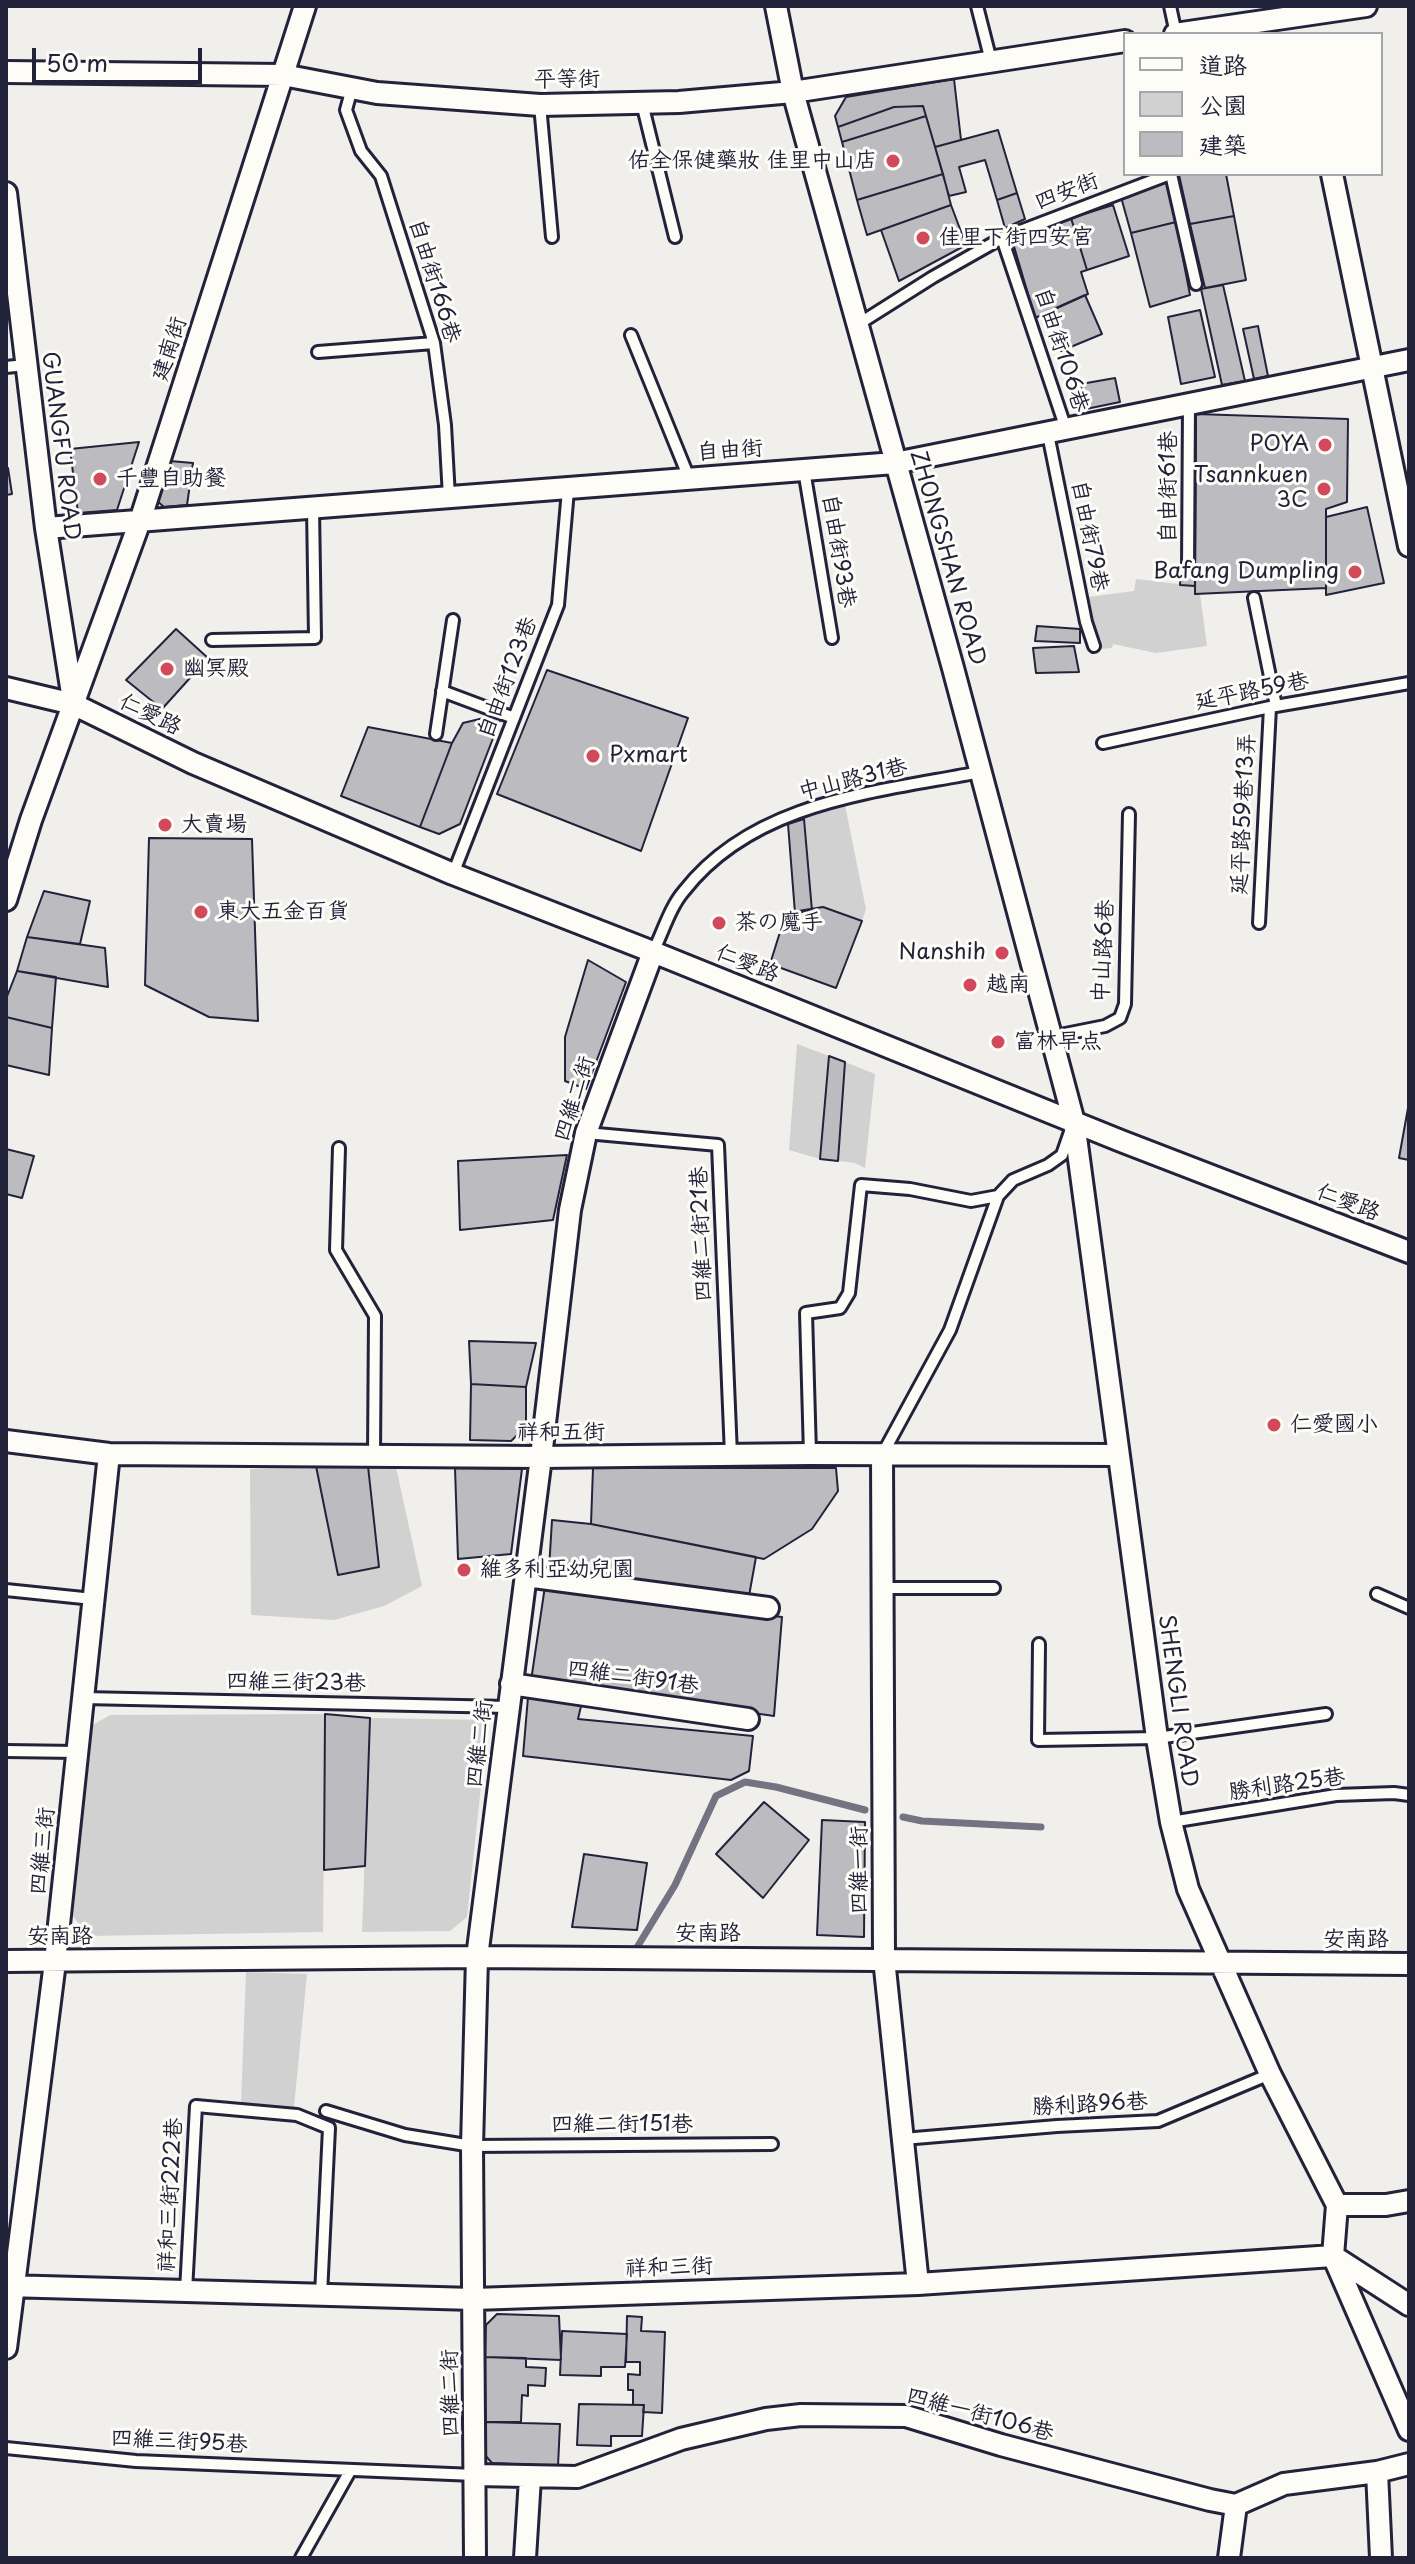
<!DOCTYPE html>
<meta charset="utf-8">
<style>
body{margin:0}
#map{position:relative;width:1415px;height:2564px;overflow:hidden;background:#f0efec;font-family:"Playpen Sans","LXGW WenKai TC",sans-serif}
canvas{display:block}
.frame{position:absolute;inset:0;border:8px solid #22223b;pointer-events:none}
.legend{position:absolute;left:1123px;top:32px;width:260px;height:144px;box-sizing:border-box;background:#fdfcf7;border:2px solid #a5a5ac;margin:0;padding:10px 14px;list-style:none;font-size:24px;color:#22223b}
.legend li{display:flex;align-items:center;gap:16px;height:40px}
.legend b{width:40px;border:2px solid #a5a5ac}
.scale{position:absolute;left:32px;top:48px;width:170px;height:36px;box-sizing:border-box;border:4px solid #22223b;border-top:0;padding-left:10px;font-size:24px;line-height:28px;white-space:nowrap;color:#22223b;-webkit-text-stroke:6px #fdfcf7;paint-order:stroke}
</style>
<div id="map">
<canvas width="1415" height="2564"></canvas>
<div class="frame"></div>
<ul class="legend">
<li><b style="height:10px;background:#fdfcf7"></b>道路</li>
<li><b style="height:22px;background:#d2d1d1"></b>公園</li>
<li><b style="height:22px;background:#bcbcc0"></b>建築</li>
</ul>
<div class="scale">50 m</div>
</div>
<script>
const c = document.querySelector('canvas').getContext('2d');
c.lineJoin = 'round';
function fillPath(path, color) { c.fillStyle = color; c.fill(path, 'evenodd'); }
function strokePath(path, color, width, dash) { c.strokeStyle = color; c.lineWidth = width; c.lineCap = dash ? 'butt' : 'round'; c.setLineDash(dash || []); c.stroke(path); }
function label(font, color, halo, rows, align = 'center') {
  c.font = font + ' "Playpen Sans","LXGW WenKai TC","Klee One",sans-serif'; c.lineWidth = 6; c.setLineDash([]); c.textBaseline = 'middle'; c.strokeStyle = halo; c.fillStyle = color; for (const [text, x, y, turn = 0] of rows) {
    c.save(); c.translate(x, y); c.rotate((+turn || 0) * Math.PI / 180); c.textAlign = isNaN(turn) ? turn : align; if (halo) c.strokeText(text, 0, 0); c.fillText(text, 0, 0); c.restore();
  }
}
const green = new Path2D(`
 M1136,579L1195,586V594H1200L1207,646L1156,653L1113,644L1112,648L1100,649L1088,597L1134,591Z
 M845,805L866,909L862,921L823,908L812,910L804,819Z
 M797,1044L829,1056L820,1159L789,1150Z
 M845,1062L875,1074L865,1168L855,1163L838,1161Z
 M316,1466L340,1574L379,1567L368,1466L396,1467L422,1586L384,1606L334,1620L251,1615L250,1469Z
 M325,1714L323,1932L88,1936L73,1916L91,1726L110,1715Z
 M370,1718L488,1720L467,1917L450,1931L362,1932Z
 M246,1972L307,1974L294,2107L241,2103Z`);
const stream = new Path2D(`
 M903,1817L922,1821L1041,1827
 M636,1949L675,1885L716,1796L745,1782L776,1787L865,1810`);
const building = new Path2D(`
 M954,79L961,140L935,147L923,106L894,107L838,127L835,116L846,97Z
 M923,106L926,116L842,142L838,127L894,107Z
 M926,116L943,174L857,200L842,142Z
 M998,130L1017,193L997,200L985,160L959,167L966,192L949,196L935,147Z
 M943,174L951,205L867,235L857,200Z
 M1226,174L1234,216L1190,224L1179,175Z
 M1167,180L1176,222L1131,233L1121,197Z
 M1017,193L1025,219L1005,228L997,200Z
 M951,205L966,245L899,281L881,230Z
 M1113,205L1129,256L1087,270L1071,218Z
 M1234,216L1246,280L1205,288L1190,224Z
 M1071,218L1087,270L1081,272L1088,294L1035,318L1013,243Z
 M1176,222L1190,295L1150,307L1131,233Z
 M1223,285L1245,381L1222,385L1201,289Z
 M1085,295L1102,334L1061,351L1047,312Z
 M1200,310L1215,377L1181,384L1168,317Z
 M1258,326L1268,376L1254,379L1243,329Z
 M1115,378L1120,402L1086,409L1081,384Z
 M1196,414L1348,419L1347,502L1326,509V588L1195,594Z
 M139,442L117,510L78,513L70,449Z
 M170,461L193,463L187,505L164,507L156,500Z
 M6,468H8L12,494L6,495Z
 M1367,507L1384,583L1326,595V517Z
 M1181,568H1195V586L1180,585Z
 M1037,626L1080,629V643L1035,641Z
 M176,629L208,658L162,709L126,680Z
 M1074,646L1079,672L1036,673L1033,648Z
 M547,670L688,718L641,851L497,794Z
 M492,716L500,720L460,824L439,834L420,827L452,743L463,723Z
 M368,727L452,743L420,827L341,796Z
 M804,819L812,911L795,913L788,824Z
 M149,838L252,839L258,1021L209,1017L145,985Z
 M44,891L90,901L80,944L27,937Z
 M823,907L862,921L836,988L770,964L786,913Z
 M27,937L105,948L108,987L17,971Z
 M588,960L626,982L586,1089L565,1081V1037Z
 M17,971L56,977L52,1028L6,1017V999Z
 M6,1017L52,1028L49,1075L6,1065Z
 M829,1056L845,1062L838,1161L820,1159Z
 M1408,1108L1409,1109V1160L1399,1158Z
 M6,1149L34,1156L22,1198L6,1194Z
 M567,1155L553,1220L460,1230L458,1161Z
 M469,1341L536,1343L526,1387L471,1384Z
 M471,1384L526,1387V1427L511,1441L470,1440Z
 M316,1466H368L379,1567L338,1575Z
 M455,1468L522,1469L511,1554L458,1559Z
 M593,1468H836L838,1491L812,1529L764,1559L591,1524Z
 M552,1520L591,1524L756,1557L749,1596L549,1569Z
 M545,1586L782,1617L774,1716L531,1681Z
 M528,1697L582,1702L578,1719L753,1736L749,1771L731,1780L523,1756Z
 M325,1714L370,1718L365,1866L324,1870Z
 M764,1802L809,1840L763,1898L716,1854Z
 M822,1820L865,1822L864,1937L817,1935Z
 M584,1854L647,1863L637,1930L572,1927Z
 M497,2314L559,2316L561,2360L485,2357L486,2325Z
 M627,2316L642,2317L641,2331L665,2332L662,2413L643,2412L644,2405H633V2390H628V2374L640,2375V2362H626Z
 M562,2331L627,2334L625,2367H601V2376L560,2375Z
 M485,2357L526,2358V2367L546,2368L545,2386L528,2385V2396L522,2395L521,2422H483Z
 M579,2404L644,2405L642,2436H611V2446L577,2445Z
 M483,2422L560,2424L558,2466L492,2463L483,2453Z`);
const service = new Path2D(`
 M977,6L991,61
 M1170,6L1176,34
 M352,88L346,110L361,151L381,176L434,343L445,425L449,497
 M642,103L675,237
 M540,105L552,237
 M1171,174L1196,284
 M1002,238L1066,429
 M857,325L933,277L1002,238L1170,174
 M631,335L689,478
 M318,352L434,343
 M6,367L25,365
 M1048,434L1086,622L1094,646
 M804,470L832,638
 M1188,568L1189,405
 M1254,598L1276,706
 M212,640L315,638L313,507
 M442,691L514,718
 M436,734L453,620
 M1103,743L1270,707L1409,683
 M453,874L558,605L568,490
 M1259,923L1270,707
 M653,952C663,932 670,907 684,891C754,801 877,792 980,772
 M1050,1037L1105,1026L1120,1018L1125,1004L1129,814
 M586,1133L718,1145L731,1455
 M339,1148L336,1250L375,1316L374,1455
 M810,1454L806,1313L840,1308L849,1293L861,1185L910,1189L971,1201L998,1196L1013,1180L1048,1165L1062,1155L1070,1132
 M882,1455L950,1330L998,1196
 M883,1588H994
 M6,1590L93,1599
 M1377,1594L1409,1608
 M1039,1644L1038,1740L1157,1738L1326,1714
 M83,1698L508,1707
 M6,1751L77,1752
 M1171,1822L1336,1795L1394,1793L1409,1795
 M326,2111L405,2135L472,2146L772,2144
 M903,2139L1057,2126L1158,2121L1270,2074
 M186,2291L196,2106L297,2115L329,2128L321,2295
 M6,2448L136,2461L475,2475
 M301,2558L350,2471`);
const minor = new Path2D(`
 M776,6L793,92L953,668L1074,1122L1157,1738L1171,1822L1188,1889L1270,2074L1337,2205L1333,2256L1409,2430
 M1175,34L1366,6
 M6,72L283,75L377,93L540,105L679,102L793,92L1125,41
 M1332,174L1409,546
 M6,193L46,528L73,700
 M46,528L895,463L1409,360
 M6,688L73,704L193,763L453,874L653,952L1121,1141L1409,1252
 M6,900L31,820L140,521L305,6
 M6,1441L109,1454L541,1457L810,1454L1118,1455
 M882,1455L884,1959L918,2284
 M526,1576L768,1608
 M511,1684L748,1719
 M6,1961L477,1957L1409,1964
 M1337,2205H1386L1409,2201
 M1333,2256L1409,2305
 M6,2286L474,2299L918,2284L1333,2256
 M6,2348L55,1962L109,1454
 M1377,2472L1381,2558
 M476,2475L577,2477L681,2439L766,2419L801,2415L906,2416L1001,2445L1210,2500L1236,2505
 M1236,2505L1284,2484L1377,2472L1409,2464
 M475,2558L472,2146L477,1957L541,1457L570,1210L586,1133L653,952
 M525,2558L530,2478
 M1229,2558L1236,2505`);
const markers = [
 [893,161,8,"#d1495b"],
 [923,238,8,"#d1495b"],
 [1325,445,8,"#d1495b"],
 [100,479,8,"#d1495b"],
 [1324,489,8,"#d1495b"],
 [1355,572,8,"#d1495b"],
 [167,669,8,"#d1495b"],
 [593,756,8,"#d1495b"],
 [165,825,8,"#d1495b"],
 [201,912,8,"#d1495b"],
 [719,923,8,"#d1495b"],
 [1002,953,8,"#d1495b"],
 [970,985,8,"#d1495b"],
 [998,1042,8,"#d1495b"],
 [1274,1425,8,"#d1495b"],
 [464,1570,8,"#d1495b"]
];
const streetNames = [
 ["平等街",567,80],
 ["四安街",1067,192,-21],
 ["自由街166巷",434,281,73],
 ["建南街",170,349,-72],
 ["自由街106巷",1061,350,72],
 ["GUANGFU ROAD",60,446,83],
 ["自由街",730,451,-4],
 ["自由街61巷",1169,487,-90],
 ["自由街79巷",1089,536,79],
 ["自由街93巷",838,551,81],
 ["ZHONGSHAN ROAD",947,558,74],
 ["自由街123巷",508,678,-69],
 ["延平路59巷",1252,692,-11],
 ["仁愛路",150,715,26],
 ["中山路31巷",853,780,-14],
 ["延平路59巷13弄",1244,814,-87],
 ["中山路6巷",1104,951,-87],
 ["仁愛路",747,964,22],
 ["四維二街",575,1099,-72],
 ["仁愛路",1348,1203,21],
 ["四維二街21巷",702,1234,-92],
 ["祥和五街",561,1433],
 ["四維二街91巷",633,1678,8],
 ["四維三街23巷",296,1683,1],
 ["SHENGLI ROAD",1177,1701,82],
 ["四維二街",480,1744,-83],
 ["勝利路25巷",1287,1785,-8],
 ["四維三街",43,1851,-84],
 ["四維一街",860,1870,-90],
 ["安南路",708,1934],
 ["安南路",60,1937],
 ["安南路",1356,1940],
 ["勝利路96巷",1090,2105,-3],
 ["四維二街151巷",622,2125],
 ["祥和三街222巷",171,2195,-87],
 ["祥和三街",669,2268,-2],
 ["四維二街",451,2393,-91],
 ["四維一街106巷",980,2415,15],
 ["四維三街95巷",179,2442,3]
];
const poiNames = [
 ["佑全保健藥妝 佳里中山店",877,161,"right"],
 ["佳里下街四安宮",939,238],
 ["POYA",1309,445,"right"],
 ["Tsannkuen",1308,476,"right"],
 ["3C",1308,501,"right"],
 ["千豐自助餐",116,479],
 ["Bafang Dumpling",1339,572,"right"],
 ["幽冥殿",183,669],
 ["Pxmart",609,756],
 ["大賣場",181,825],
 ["東大五金百貨",217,912],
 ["茶の魔手",735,923],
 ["Nanshih",986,953,"right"],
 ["越南",986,985],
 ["富林早点",1014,1042],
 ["仁愛國小",1290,1425],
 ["維多利亞幼兒園",480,1570]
];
fillPath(green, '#d2d1d1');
strokePath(stream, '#737381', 7);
fillPath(building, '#bcbcc0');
strokePath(building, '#22223b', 2);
strokePath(service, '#22223b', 16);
strokePath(minor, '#22223b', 26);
strokePath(service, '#fdfcf7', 10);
strokePath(minor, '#fdfcf7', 20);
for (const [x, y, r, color] of markers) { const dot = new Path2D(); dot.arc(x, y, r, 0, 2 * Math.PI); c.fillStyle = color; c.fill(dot); strokePath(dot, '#fdfcf7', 3); }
label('22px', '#22223b', '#fdfcf7', streetNames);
label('22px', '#22223b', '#fdfcf7', poiNames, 'left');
</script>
